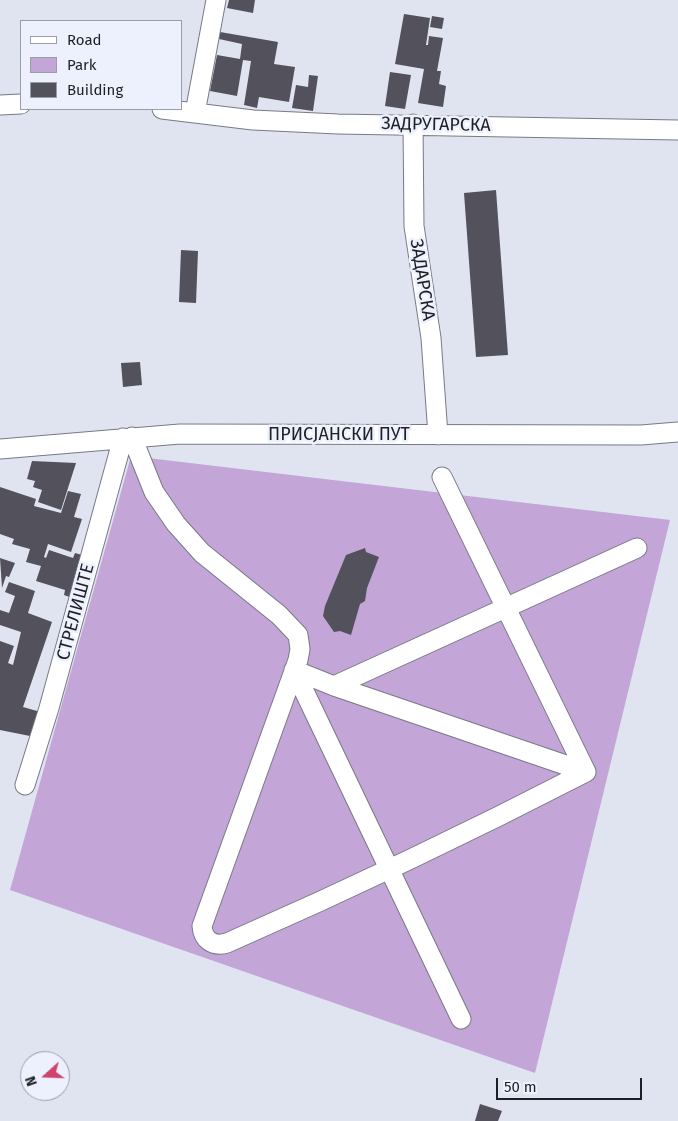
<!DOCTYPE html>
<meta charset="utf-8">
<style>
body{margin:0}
#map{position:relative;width:678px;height:1121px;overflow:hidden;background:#e0e4f1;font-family:"Fira Sans",sans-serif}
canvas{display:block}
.legend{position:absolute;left:20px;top:20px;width:162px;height:90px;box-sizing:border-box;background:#edf1fe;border:1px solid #9a9da7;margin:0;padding:6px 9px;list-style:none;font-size:15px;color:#1e1f24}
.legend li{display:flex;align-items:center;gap:10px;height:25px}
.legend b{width:25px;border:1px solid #9a9da7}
.north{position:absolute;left:20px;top:1051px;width:50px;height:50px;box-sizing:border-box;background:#edf1fe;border:1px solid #9a9da7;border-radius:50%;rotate:250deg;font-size:14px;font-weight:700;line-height:20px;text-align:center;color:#1e1f24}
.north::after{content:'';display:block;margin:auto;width:18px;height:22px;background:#d1436b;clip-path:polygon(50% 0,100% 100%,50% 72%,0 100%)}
.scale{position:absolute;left:496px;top:1078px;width:146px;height:22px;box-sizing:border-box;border:2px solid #1e1f24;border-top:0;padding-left:6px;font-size:15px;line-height:18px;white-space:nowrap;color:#1e1f24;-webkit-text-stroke:4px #edf1fe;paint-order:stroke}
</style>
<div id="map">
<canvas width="678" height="1121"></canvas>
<ul class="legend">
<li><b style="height:6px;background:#fff"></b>Road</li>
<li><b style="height:14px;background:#c3a5d8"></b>Park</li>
<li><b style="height:14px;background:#52515c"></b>Building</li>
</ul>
<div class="north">N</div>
<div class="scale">50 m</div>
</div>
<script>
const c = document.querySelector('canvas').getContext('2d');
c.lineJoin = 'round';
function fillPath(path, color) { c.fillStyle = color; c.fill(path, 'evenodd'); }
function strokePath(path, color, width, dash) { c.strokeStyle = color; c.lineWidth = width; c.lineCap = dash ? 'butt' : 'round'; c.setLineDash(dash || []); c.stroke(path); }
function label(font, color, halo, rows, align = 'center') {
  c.font = font + ' "Fira Sans",sans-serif'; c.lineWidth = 5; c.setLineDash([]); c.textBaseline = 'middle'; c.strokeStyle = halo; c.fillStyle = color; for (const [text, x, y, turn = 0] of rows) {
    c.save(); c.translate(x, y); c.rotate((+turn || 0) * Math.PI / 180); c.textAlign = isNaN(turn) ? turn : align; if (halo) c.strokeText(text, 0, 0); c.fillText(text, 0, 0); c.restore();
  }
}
const green = new Path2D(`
 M131,456L670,520L535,1073L10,890Z`);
const building = new Path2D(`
 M229,0H255L253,13L227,8Z
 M404,14L430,18L426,45H428L429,36L443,38L437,71H441L439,84L446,86L443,107L418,103L424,69L395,64Z
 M432,16L444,18L442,29L430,27Z
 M220,32L278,42L274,64L295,67L289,102L259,97L257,108L244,105L251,61L243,60L237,96L210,91L217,55L240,59L242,44L219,39Z
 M390,72L411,75L405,109L385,106Z
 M309,75L318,76L313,111L292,108L296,85L308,87Z
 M496,190L508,355L476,357L464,193Z
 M181,250L198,251L196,303L179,302Z
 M140,362L142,385L123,387L121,363Z
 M32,461L76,463L61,510L38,502L42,490L33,487L35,481L27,479Z
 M0,487L36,499L34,506L61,513L68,491L81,494L74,517L82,519L71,552L48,544L44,557L46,558L49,550L73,558L75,553L89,557L78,600L64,595L65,590L36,581L41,566L26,562L30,549L12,544L14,539L0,534Z
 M365,548L366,552L379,557L367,588L365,601L360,604L351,635L340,631L334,632L323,616L325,606L346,555Z
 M0,558L15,563L9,577L6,576L2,588Z
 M9,582L35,591L28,613L52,622L23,707L44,713L35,737L0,730V641L14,646L8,663L13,665L21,632L0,625V610L9,613L15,596L5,592Z
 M480,1104L502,1111L498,1121H475Z`);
const minor = new Path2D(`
 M0,105L21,104
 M162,109L253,120L338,124L678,130
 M195,113L216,0
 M413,124L414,226L431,338L438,435
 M132,437L154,492L176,524L202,553L279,615L298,635L300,649L298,660L202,926C203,940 213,947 227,943C348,890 468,833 586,772
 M0,449L180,434L641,435L678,432
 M442,477L586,772
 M294,670L461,1019
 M294,670L334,686L586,772
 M334,686L637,548
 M25,785L49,708L123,438`);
const streetNames = [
 ["ЗАДРУГАРСКА",436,125,1],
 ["ЗАДАРСКА",422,280,81],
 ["ПРИСЈАНСКИ ПУТ",339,435],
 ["СТРЕЛИШТЕ",76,612,-75]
];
fillPath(green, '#c3a5d8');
fillPath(building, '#52515c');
strokePath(minor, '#777a86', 21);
strokePath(minor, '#fff', 19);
label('18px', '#1e1f24', '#edf1fe', streetNames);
</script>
